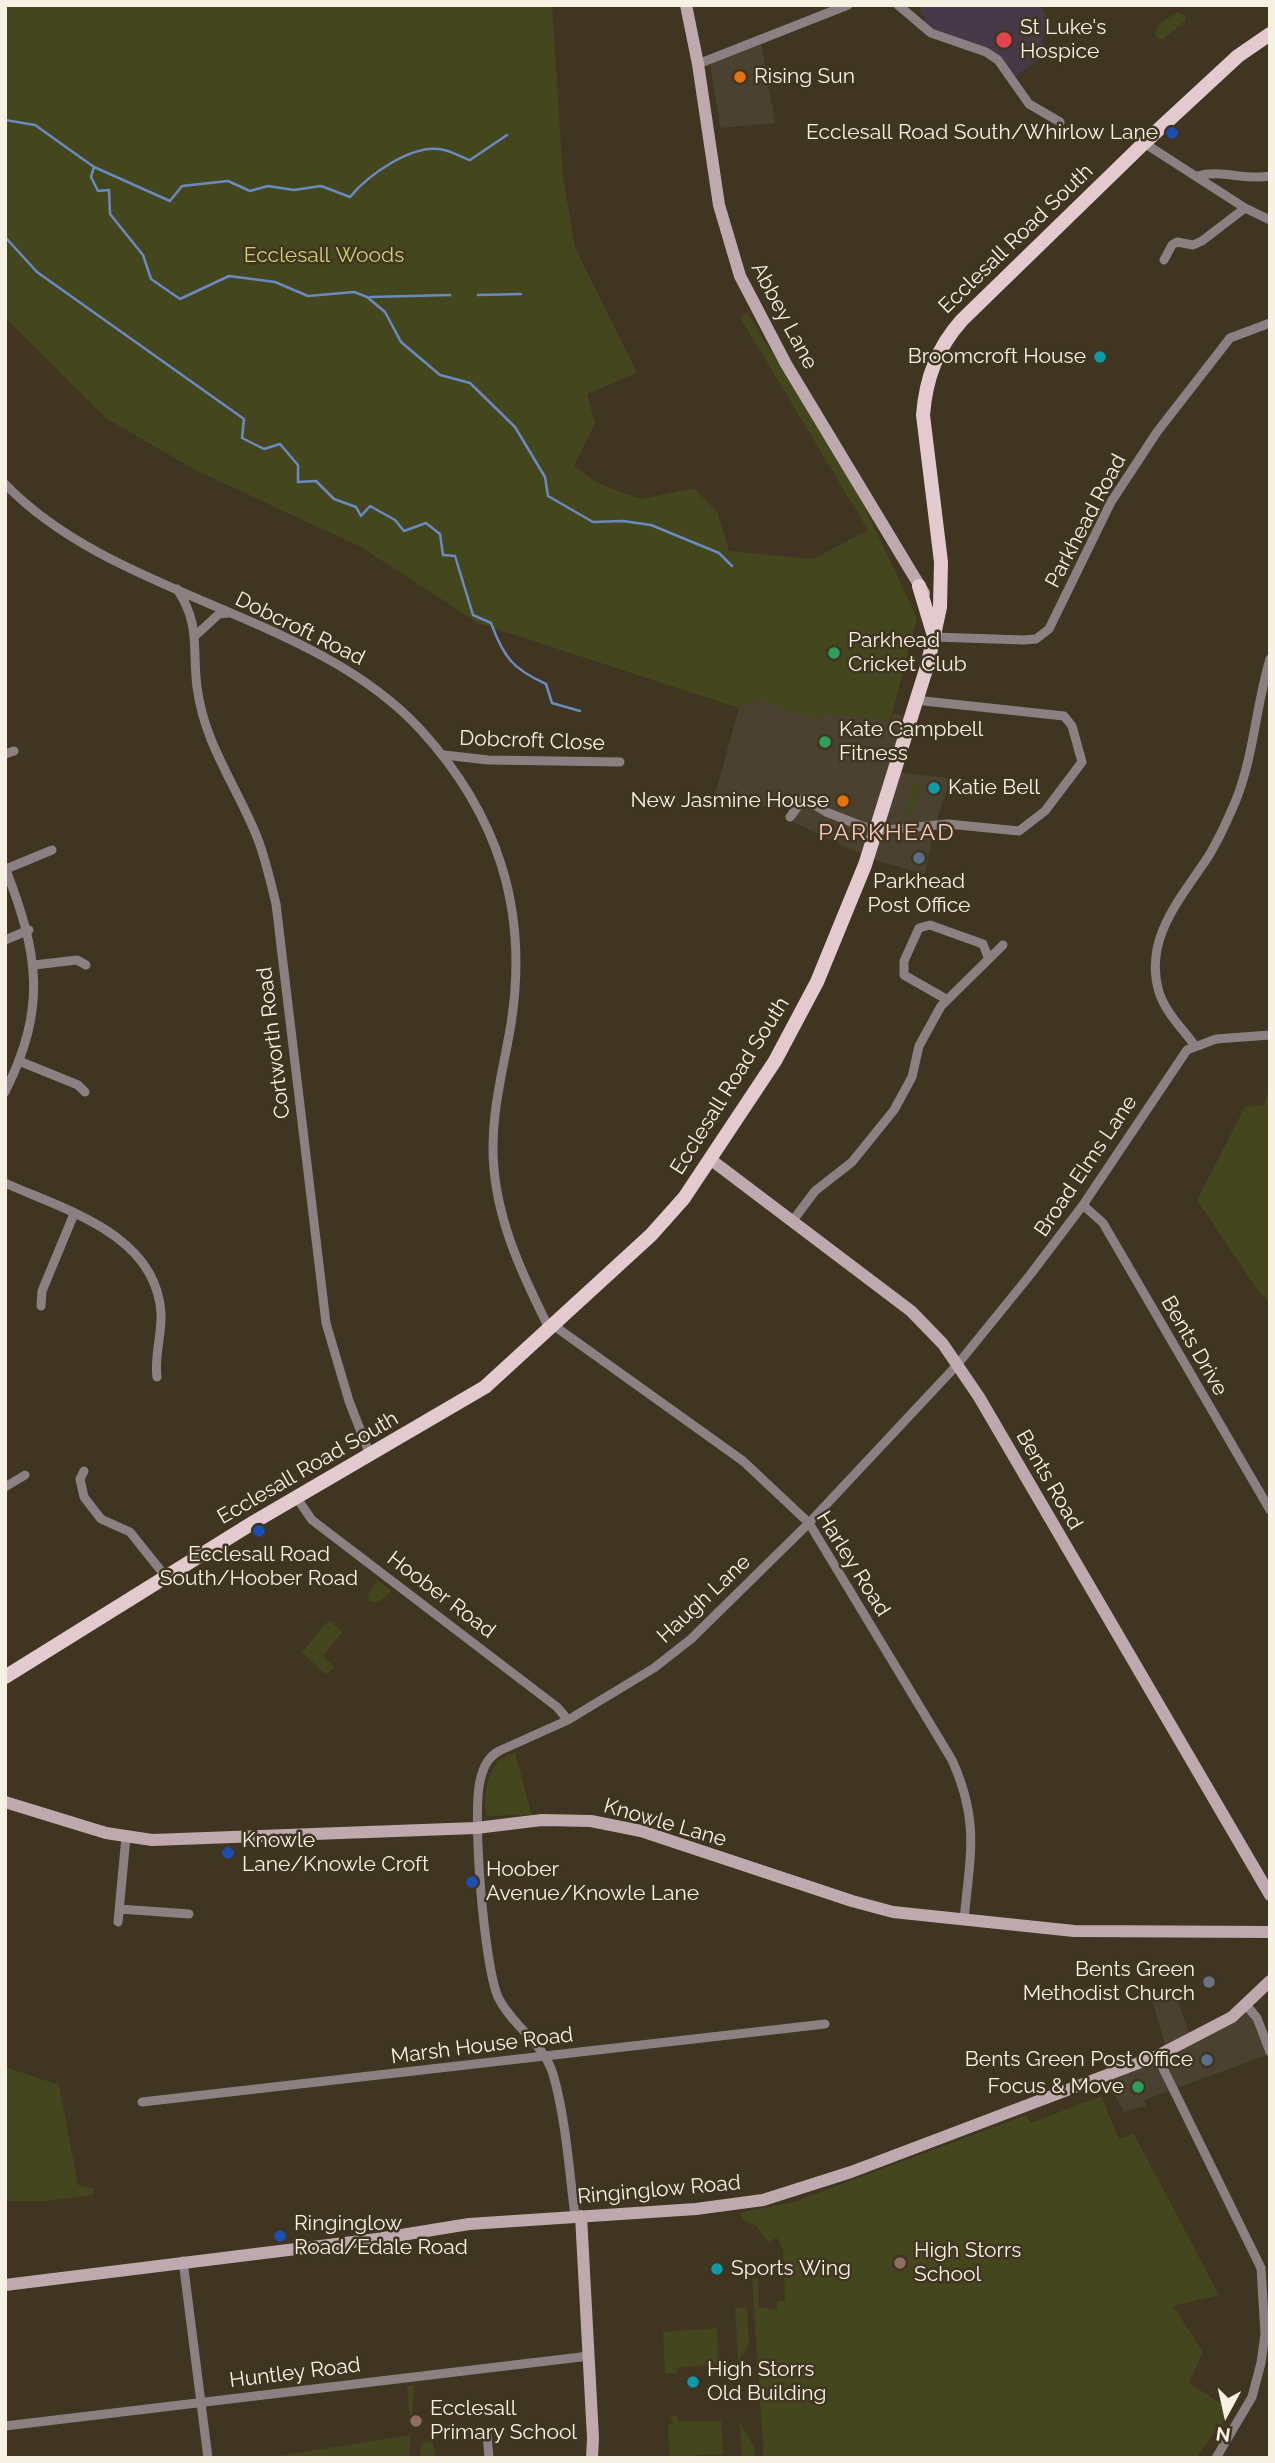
<!DOCTYPE html>
<style>
body{margin:0}
#map{position:relative;width:1275px;height:2463px;overflow:hidden;background:#3f3521;font-family:Raleway,sans-serif}
canvas{display:block}
.frame{position:absolute;inset:0;border:7px solid #f7f1e4;pointer-events:none}
.north{position:absolute;left:1191px;top:2379px;width:70px;height:70px;-webkit-text-stroke:5px #3f3521;paint-order:stroke;rotate:188deg;font-size:19px;font-weight:700;line-height:28px;text-align:center;color:#f7f1e4}
.north::after{content:'';display:block;margin:auto;width:24px;height:32px;background:#f7f1e4;clip-path:polygon(50% 0,100% 100%,50% 72%,0 100%)}
</style>
<div id="map">
<canvas width="1275" height="2463"></canvas>
<div class="frame"></div>
<div class="north">N</div>
</div>
<script>
const c = document.querySelector('canvas').getContext('2d');
c.lineJoin = 'round';
function fillPath(path, color) { c.fillStyle = color; c.fill(path, 'evenodd'); }
function strokePath(path, color, width, dash) { c.strokeStyle = color; c.lineWidth = width; c.lineCap = dash ? 'butt' : 'round'; c.setLineDash(dash || []); c.stroke(path); }
function label(font, color, halo, rows, align = 'center') {
  c.font = font + ' Raleway,sans-serif'; c.lineWidth = 5; c.setLineDash([]); c.textBaseline = 'middle'; c.strokeStyle = halo; c.fillStyle = color; for (const [text, x, y, turn = 0] of rows) {
    c.save(); c.translate(x, y); c.rotate((+turn || 0) * Math.PI / 180); c.textAlign = isNaN(turn) ? turn : align; if (halo) c.strokeText(text, 0, 0); c.fillText(text, 0, 0); c.restore();
  }
}
const commercial = new Path2D(`
 M761,42L775,123L720,128L710,62Z
 M760,699L826,713L890,721L894,714L910,717L893,772L951,778L936,822L925,874L878,861L837,843L793,822L797,814L775,804L771,808L715,794L739,708Z
 M1173,1988L1192,2040L1247,2006L1270,2054L1144,2100L1146,2106L1124,2112L1105,2076L1167,2051L1151,1997Z`);
const medical = new Path2D(`
 M916,5H1041L1046,17L1047,30L1042,42L1050,52L1014,77L987,48L925,26V18Z`);
const green = new Path2D(`
 M5,5H552L563,178L575,247L637,373L587,394L595,423L574,466L597,483L640,499L694,488L718,513L729,551L813,559L868,530L740,317L747,313L850,476L917,618L890,721L826,713L819,719L790,712L760,699L739,708L478,623L361,547L195,470L106,418L5,318Z
 M1176,12L1185,15V21L1163,39H1158L1155,33L1160,24Z
 M913,782L922,785L911,818H906L904,816Z
 M1270,1085V1303L1257,1289L1197,1200L1245,1107L1264,1105Z
 M377,1580L392,1591L377,1603L369,1601L367,1596Z
 M329,1620L342,1632L323,1656L334,1667L326,1675L302,1652Z
 M515,1753L532,1815L487,1816C481,1803 488,1772 499,1761C503,1757 510,1755 515,1753Z
 M5,2067L59,2085L78,2185L93,2188V2195L45,2201H5Z
 M1101,2096L1119,2139L1134,2134L1219,2295L1173,2306L1203,2352L1189,2383L1231,2410L1196,2458H764L752,2279H758L759,2307L777,2310V2301H785L783,2250L777,2238L768,2242L756,2226L743,2220L740,2213L794,2202L1026,2115L1031,2123Z
 M747,2307L749,2344L738,2362L735,2308Z
 M717,2328L718,2364L677,2368V2373H665L663,2332Z
 M407,2386H414L409,2458H264L411,2435Z
 M677,2416V2421H721L723,2454L670,2457L668,2425L674,2423L668,2417Z
 M740,2423L754,2447L755,2458H742Z
 M424,2442L433,2443L436,2458H420V2447Z`);
const stream = new Path2D(`
 M5,120L35,125L94,167L91,177L98,191L109,190L110,214L143,255L151,279L180,299L229,276L275,282L308,296L354,292L367,297L385,312L401,342L440,375L470,383L515,427L545,477L548,496L593,522L623,521L651,525L719,553L732,566
 M94,167L170,201L182,186L228,181L250,191L268,186L294,190L321,186L350,197C368,175 414,142 444,150C453,152 461,157 470,160L507,135
 M5,237L37,272L244,419L242,438L264,449L280,444L298,465V482L316,481L334,499L356,507L361,516L370,506L395,520L404,531L426,523L440,534L443,555L455,556L473,615L491,623C504,658 513,669 546,684L552,703L580,711
 M478,295L521,294
 M370,297L450,295`);
const street = new Path2D(`
 M898,5L931,33L986,52L998,60L1029,104L1060,122
 M698,64L848,5
 M1144,143L1245,208L1270,220
 M1197,176C1223,169 1244,181 1270,176
 M1164,260L1172,245L1177,242L1193,245L1202,241L1245,208
 M5,484C115,598 312,612 420,729C498,814 529,910 511,1024C503,1072 489,1119 494,1169C499,1226 524,1278 549,1328
 M177,589C201,625 192,648 197,687C204,742 234,782 255,832C265,855 270,880 276,904L326,1323L349,1401L370,1455
 M196,635L219,614L228,613
 M934,637L1024,640L1036,639L1049,629L1111,502L1157,432L1230,338L1270,323
 M5,754L14,751
 M444,755L488,760L620,762
 M790,817L804,798L826,812L875,831L948,824L1019,831L1045,811L1082,762L1072,726L1064,716L915,700
 M5,867C38,953 48,1006 5,1092
 M6,869L52,850
 M5,940L29,930
 M34,965L77,960L86,965
 M946,999L904,975V961L919,928L930,925L983,944L988,957
 M1195,1046C1183,1029 1165,1012 1159,992C1143,939 1181,898 1208,857C1219,839 1228,819 1236,800C1254,755 1256,705 1270,659
 M19,1061L78,1085L85,1092
 M5,1183C65,1210 156,1234 161,1313C162,1335 154,1356 157,1377
 M1083,1205L1103,1223L1270,1510
 M794,1219L815,1191L852,1162L894,1110L912,1077L919,1046L941,1006L1003,945
 M41,1306L42,1291L74,1214
 M553,1325L743,1461L809,1523L952,1760C980,1822 970,1855 964,1920
 M84,1471L80,1479L84,1497L101,1519L130,1532L166,1577
 M5,1487L25,1475
 M296,1497L312,1520L557,1707L568,1720
 M120,1909L189,1914
 M118,1922L126,1837
 M1247,2006L1257,2018L1270,2052
 M1157,2056L1261,2268L1265,2334L1261,2363L1252,2397L1216,2458
 M142,2102L825,2024
 M575,2216C569,2170 566,2119 553,2074C543,2042 512,2026 498,1997C484,1965 472,1816 480,1781C483,1768 487,1758 499,1751L568,1720L654,1668L691,1639L809,1523L957,1365L1030,1275L1083,1205L1187,1050L1216,1039L1270,1035
 M183,2261L208,2458
 M5,2426L589,2356
 M487,2434L489,2458`);
const secondary = new Path2D(`
 M686,5L698,64L719,205L740,276L786,364L924,593
 M710,1159L911,1311L943,1344L979,1397L1270,1895
 M5,1802L106,1833L152,1840L476,1828L542,1820L591,1821L641,1831L852,1901L893,1912L1074,1931L1270,1932
 M581,2216L593,2438L592,2458
 M5,2285L377,2239L469,2224L696,2209L763,2200L851,2172L1157,2056L1232,2017L1270,1981`);
const primary = new Path2D(`
 M919,586L934,636
 M5,1677L254,1522L485,1387L651,1235L684,1198L775,1061L817,982L865,865L928,663L940,607L941,562L923,415C926,378 937,348 962,320L1144,143L1238,56L1270,34`);
const markers = [
 [1004,40,9,"#e0444e"],
 [740,77,7,"#e8710a"],
 [1172,133,7,"#1a4fb4"],
 [1100,357,7,"#0f9aa8"],
 [834,653,7,"#2e9e5b"],
 [825,742,7,"#2e9e5b"],
 [934,788,7,"#0f9aa8"],
 [843,801,7,"#e8710a"],
 [919,858,7,"#5c6f8a"],
 [259,1531,7,"#1a4fb4"],
 [228,1853,7,"#1a4fb4"],
 [472,1882,7,"#1a4fb4"],
 [1209,1982,7,"#6b7280"],
 [1207,2060,7,"#5c6f8a"],
 [1138,2087,7,"#2e9e5b"],
 [280,2236,7,"#1a4fb4"],
 [900,2263,7,"#8d6e63"],
 [717,2269,7,"#0f9aa8"],
 [693,2382,7,"#0f9aa8"],
 [416,2421,7,"#8d6e63"]
];
const poiNames = [
 ["St Luke's",1020,28],
 ["Hospice",1020,52],
 ["Rising Sun",754,77],
 ["Ecclesall Road South/Whirlow Lane",1158,133,"right"],
 ["Broomcroft House",1086,357,"right"],
 ["Parkhead",848,641],
 ["Cricket Club",848,665],
 ["Kate Campbell",839,730],
 ["Fitness",839,754],
 ["Katie Bell",948,788],
 ["New Jasmine House",829,801,"right"],
 ["Parkhead",919,882,"center"],
 ["Post Office",919,906,"center"],
 ["Ecclesall Road",259,1555,"center"],
 ["South/Hoober Road",259,1579,"center"],
 ["Knowle",242,1841],
 ["Lane/Knowle Croft",242,1865],
 ["Hoober",486,1870],
 ["Avenue/Knowle Lane",486,1894],
 ["Bents Green",1195,1970,"right"],
 ["Methodist Church",1195,1994,"right"],
 ["Bents Green Post Office",1193,2060,"right"],
 ["Focus & Move",1124,2087,"right"],
 ["Ringinglow",294,2224],
 ["Road/Edale Road",294,2248],
 ["High Storrs",914,2251],
 ["School",914,2275],
 ["Sports Wing",731,2269],
 ["High Storrs",707,2370],
 ["Old Building",707,2394],
 ["Ecclesall",430,2409],
 ["Primary School",430,2433]
];
const streetNames = [
 ["Ecclesall Road South",1016,239,-44],
 ["Abbey Lane",784,316,62],
 ["Parkhead Road",1086,521,-62],
 ["Dobcroft Road",300,629,26],
 ["Dobcroft Close",532,741,2],
 ["Cortworth Road",274,1043,-97],
 ["Ecclesall Road South",730,1086,-58],
 ["Broad Elms Lane",1086,1166,-56],
 ["Bents Drive",1194,1346,60],
 ["Ecclesall Road South",308,1468,-30],
 ["Bents Road",1049,1480,60],
 ["Harley Road",853,1564,58],
 ["Hoober Road",441,1595,37],
 ["Haugh Lane",704,1599,-43],
 ["Knowle Lane",665,1823,16],
 ["Marsh House Road",482,2046,-7],
 ["Ringinglow Road",659,2190,-5],
 ["Huntley Road",295,2373,-7]
];
const parkNames = [
 ["Ecclesall Woods",324,256]
];
const neighbourhoodNames = [
 ["PARKHEAD",887,833]
];
fillPath(commercial, '#4a4130');
fillPath(medical, '#463948');
fillPath(green, '#44461e');
strokePath(stream, '#6a8ac0', 2.5);
strokePath(street, '#8d8083', 9);
strokePath(secondary, '#beaaae', 12);
strokePath(primary, '#e3cacf', 14);
for (const [x, y, r, color] of markers) { const dot = new Path2D(); dot.arc(x, y, r, 0, 2 * Math.PI); c.fillStyle = color; c.fill(dot); strokePath(dot, '#3f3521', 2.5); }
label('21px', '#f7f1e4', '#3f3521', poiNames, 'left');
label('21px', '#f7f1e4', '#3f3521', streetNames);
label('21px', '#cdd171', '#3f3521', parkNames);
c.letterSpacing = '2px';
label('23px', '#fbc9ba', '#3f3521', neighbourhoodNames);
c.letterSpacing = '0px';
</script>
